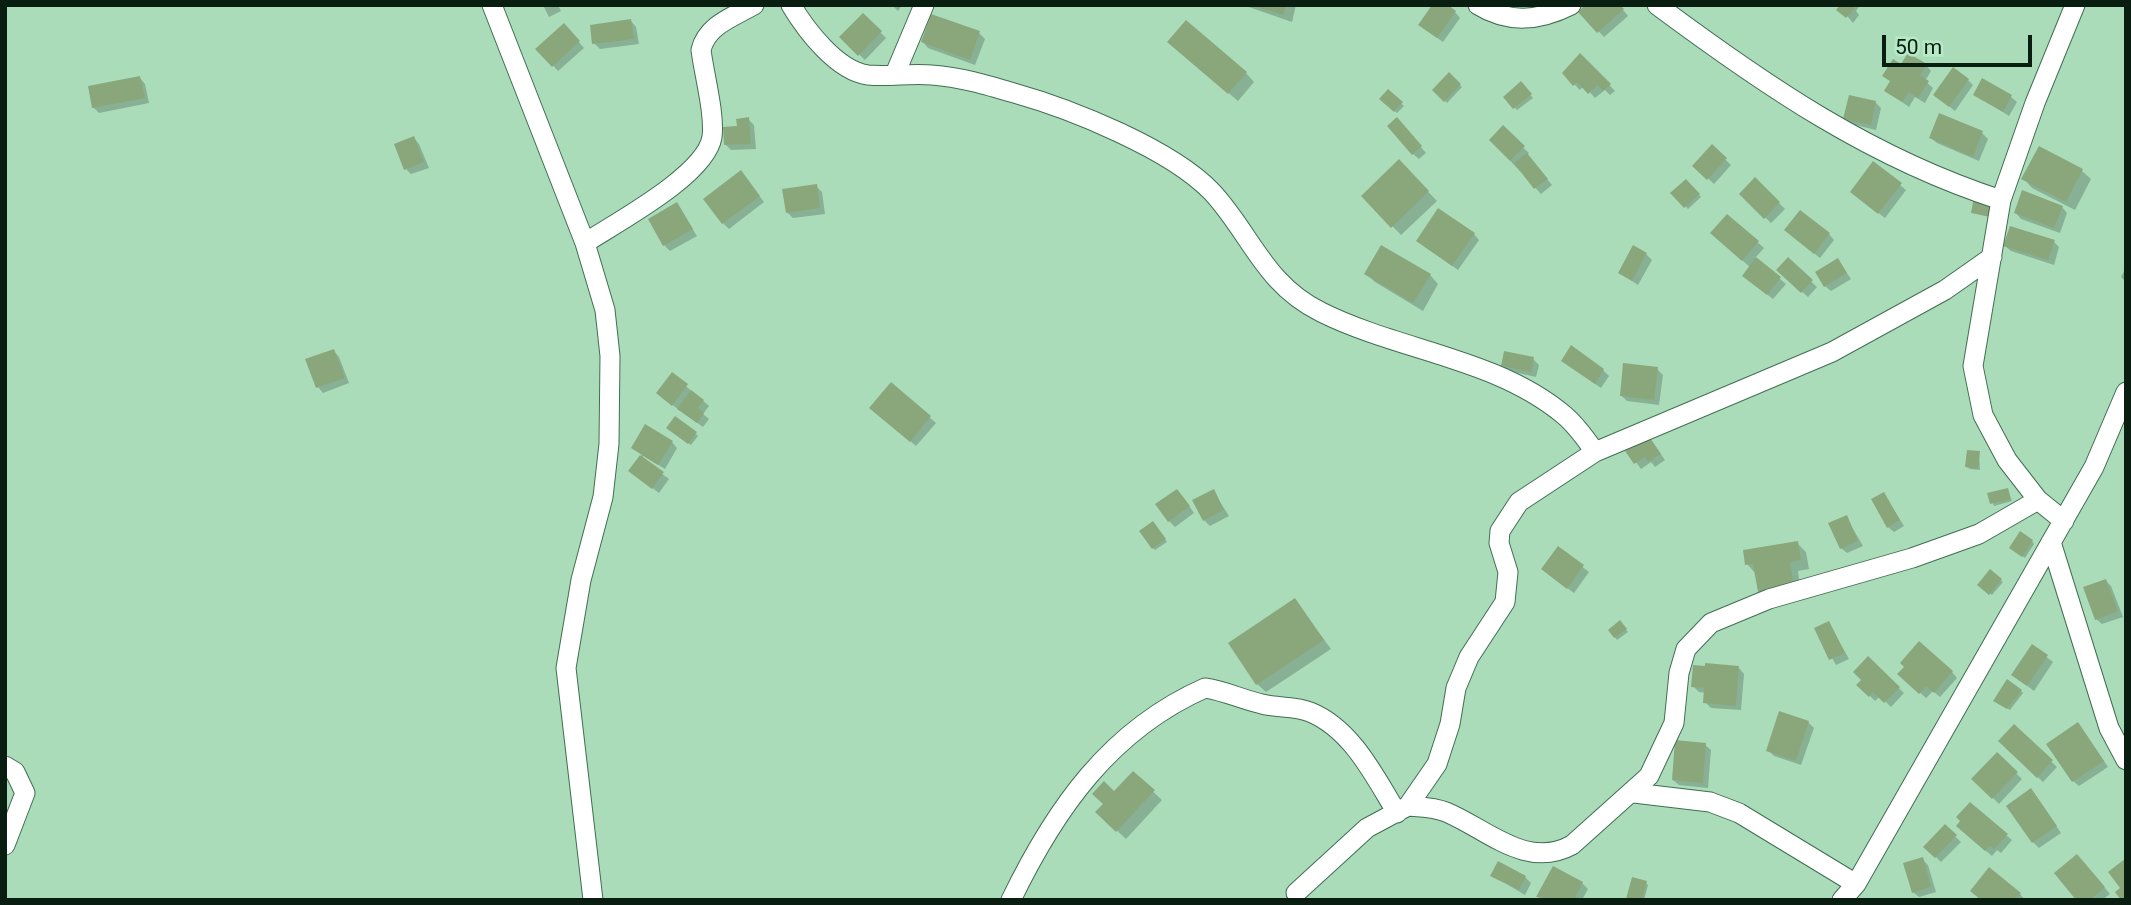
<!DOCTYPE html>
<style>
body{margin:0}
#map{position:relative;width:2131px;height:905px;overflow:hidden;background:#aadcba;font-family:Roboto,sans-serif}
canvas{display:block}
.frame{position:absolute;inset:0;border:7px solid #0a1d11;pointer-events:none}
.scale{position:absolute;left:1882px;top:35px;width:150px;height:32px;box-sizing:border-box;border:4px solid #0a1d11;border-top:0;padding-left:9px;font-size:21px;line-height:24px;white-space:nowrap;color:#0a1d11;-webkit-text-stroke:5px #b6e9c6;paint-order:stroke}
</style>
<div id="map">
<canvas width="2131" height="905"></canvas>
<div class="frame"></div>
<div class="scale">50 m</div>
</div>
<script>
const c = document.querySelector('canvas').getContext('2d');
c.lineJoin = 'round';
function fillPath(path, color) { c.fillStyle = color; c.fill(path, 'evenodd'); }
function strokePath(path, color, width, dash) { c.strokeStyle = color; c.lineWidth = width; c.lineCap = dash ? 'butt' : 'round'; c.setLineDash(dash || []); c.stroke(path); }
const shadow = new Path2D(`
 M543,5H558L561,11L549,17Z
 M892,5H902L898,11Z
 M1243,5H1296L1292,22Z
 M1619,5L1628,16L1604,37L1580,12Z
 M1838,5H1860L1856,11L1859,15L1853,23Z
 M1455,12L1460,18L1443,42L1426,30Z
 M863,15L886,38L865,60L841,37Z
 M631,21L636,27L639,44L600,49L594,43Z
 M564,25L584,48L558,71L538,49Z
 M979,33L985,39L975,65L928,48L923,42Z
 M1178,50L1246,73L1254,82L1238,101Z
 M1581,56L1615,91L1610,95L1605,90L1595,98L1584,86L1580,90L1564,74Z
 M1926,65L1931,71L1925,81L1933,88L1925,103L1915,97L1909,107L1887,91L1890,81L1884,76L1902,67Z
 M1449,75L1462,87L1447,103L1435,90Z
 M140,78L145,84L149,103L99,113L93,107Z
 M1968,80L1973,85L1955,111L1935,95Z
 M1521,83L1533,98L1517,110L1505,97Z
 M1388,92L1404,106L1397,113L1381,99Z
 M1975,94L2011,97L2017,102L2009,116Z
 M1875,102L1881,108L1876,130L1851,124L1845,118Z
 M1940,115L1982,133L1988,139L1979,161L1937,143L1931,138Z
 M748,119L754,125L756,149L731,150L726,145Z
 M1402,125L1426,153L1419,159L1413,154Z
 M1503,128L1529,153L1527,155L1552,185L1541,194L1491,140Z
 M414,138L419,144L429,168L411,174L406,169Z
 M1712,147L1731,165L1714,184L1695,166Z
 M2040,148L2082,171L2091,179L2075,210L2032,188L2024,179Z
 M1399,162L1437,201L1401,235L1363,196Z
 M746,178L764,202L729,229L723,223Z
 M1755,179L1785,209L1771,223L1741,194Z
 M1686,181L1701,197L1688,209L1673,193Z
 M1900,185L1906,190L1885,218L1858,197Z
 M816,186L822,192L825,214L793,218L787,212Z
 M677,205L697,236L670,251L664,245Z
 M2062,207L2067,213L2060,233L2021,219L2016,213Z
 M1728,216L1764,248L1755,258L1786,284L1773,299L1750,281L1751,268L1718,239Z
 M1474,234L1479,240L1458,270L1418,241Z
 M1829,234L1834,240L1820,258L1792,236Z
 M2054,242L2059,247L2054,265L2011,251L2005,246Z
 M1646,254L1652,260L1638,285L1620,273Z
 M1788,260L1817,287L1808,297L1778,270Z
 M1838,260L1851,279L1831,291L1825,286Z
 M2126,267V282L2121,277Z
 M1366,274L1430,275L1438,284L1423,311L1375,282Z
 M334,351L339,357L349,383L323,393L318,387L308,361Z
 M1533,359L1539,365L1536,377L1509,371L1503,366Z
 M1569,366L1603,370L1609,376L1601,388Z
 M1657,369L1663,375L1659,405L1627,401L1621,395Z
 M672,374L709,406L703,414L709,419L703,427L664,399Z
 M891,385L936,423L916,446L877,413Z
 M671,430L696,434L698,436L691,445Z
 M672,442L677,448L665,469L643,456L642,459L669,479L659,493L630,471L642,455L633,448Z
 M1653,443L1665,460L1655,467L1651,462L1641,469L1628,451Z
 M1979,453L1980,470L1970,469L1967,467Z
 M2007,490L2012,501L1994,506L1989,494Z
 M1213,491L1229,516L1210,526L1204,520Z
 M1884,494L1904,526L1894,532L1888,527Z
 M1183,497L1194,513L1175,527L1169,521Z
 M1846,517L1863,546L1847,553L1841,548Z
 M1155,525L1167,542L1155,550L1153,548Z
 M2032,541L2034,544L2025,558L2013,550Z
 M1797,543L1806,552L1809,569L1798,571L1801,595L1768,600L1759,591L1756,574L1747,564Z
 M1558,548L1589,572L1574,593L1549,575Z
 M1990,572L2003,582L1992,595L1980,585Z
 M2106,581L2111,586L2123,617L2102,624L2096,619Z
 M1295,600L1331,649L1266,692L1257,684Z
 M1620,623L1628,632L1617,640L1610,631Z
 M1829,623L1849,659L1836,665L1816,629Z
 M2032,646L2053,662L2034,691L2013,675Z
 M1869,659L1904,693L1891,707L1880,696L1875,701L1859,685L1864,680Z
 M1739,668L1744,674L1741,710L1711,708L1705,702L1706,693L1699,692L1693,686Z
 M1952,672L1957,678L1940,697L1933,691L1926,698L1900,674Z
 M2021,691L2023,693L2010,710L1998,703Z
 M1808,722L1814,728L1801,765L1774,756L1768,750Z
 M2014,726L2057,767L2043,782L2000,741Z
 M2083,730L2108,767L2079,786L2073,781Z
 M1705,745L1711,750L1708,788L1679,785L1673,780Z
 M1997,755L2022,779L1999,804L1974,779Z
 M1133,773L1162,800L1126,839L1097,812Z
 M2036,796L2061,833L2039,848L2033,842Z
 M1945,827L1961,842L1941,862L1926,847Z
 M1964,832L2006,835L2012,840L2001,853L1997,850L1992,856Z
 M1922,859L1928,865L1936,892L1919,897L1913,892Z
 M2083,862L2110,894L2102,900H2078Z
 M1493,876L1525,877L1531,883L1525,895Z
 M1582,883L1588,889L1582,900H1541L1538,897Z
 M1646,883L1648,885L1644,900L1628,898Z
 M2020,894L2025,900H1982Z`);
const building = new Path2D(`
 M1249,5H1286L1283,15Z
 M1432,5H1448L1456,11L1437,38L1418,25Z
 M1585,5H1620L1624,9L1597,33L1578,12Z
 M1840,5H1852L1855,8L1846,18L1836,10Z
 M863,13L882,31L858,56L839,37Z
 M931,14L980,31L970,60L921,42Z
 M631,19L634,39L592,44L590,25Z
 M1186,20L1247,72L1228,94L1167,42Z
 M564,23L580,41L552,67L535,49Z
 M1580,53L1611,84L1603,91L1598,85L1588,94L1577,82L1573,86L1562,73Z
 M1908,53L1927,64L1920,76L1929,81L1918,98L1909,92L1902,102L1884,91L1890,81L1882,76L1893,59L1901,64Z
 M1953,67L1969,79L1949,107L1933,95Z
 M1449,72L1461,84L1444,102L1432,90Z
 M140,76L145,98L92,108L88,86Z
 M1982,78L2012,95L2003,112L1973,95Z
 M1521,81L1532,94L1513,109L1503,97Z
 M1388,89L1403,102L1394,112L1379,99Z
 M1849,95L1876,101L1871,125L1843,119Z
 M1939,113L1983,131L1973,157L1929,138Z
 M749,117L751,144L724,145L723,127L737,126L736,119Z
 M1397,117L1422,146L1412,155L1387,126Z
 M1503,125L1525,146L1510,161L1489,140Z
 M414,136L424,162L404,170L394,144Z
 M1712,144L1727,158L1707,180L1692,166Z
 M2039,146L2083,169L2066,202L2021,179Z
 M1527,153L1548,179L1534,189L1514,163Z
 M1399,159L1429,191L1391,228L1361,196Z
 M1873,161L1902,183L1878,214L1850,192Z
 M741,170L760,196L722,224L703,199Z
 M1755,177L1780,202L1764,219L1739,194Z
 M1686,179L1700,194L1684,208L1670,193Z
 M817,184L820,208L786,213L782,189Z
 M2022,190L2063,206L2054,228L2014,213Z
 M1974,197L1998,201L1995,218L1971,213Z
 M677,202L693,229L663,246L648,219Z
 M1438,208L1475,233L1452,266L1416,241Z
 M1800,210L1830,233L1814,254L1784,230Z
 M1727,214L1759,241L1742,261L1710,233Z
 M2010,226L2055,240L2048,260L2003,246Z
 M1381,245L1431,274L1413,303L1364,274Z
 M1633,245L1647,253L1632,281L1618,273Z
 M1756,257L1781,277L1767,295L1742,276Z
 M1788,257L1813,280L1801,293L1776,270Z
 M1838,258L1847,273L1824,287L1815,272Z
 M1571,345L1604,369L1595,384L1561,361Z
 M334,349L345,378L316,388L305,359Z
 M1504,351L1534,357L1531,372L1501,366Z
 M1623,363L1658,367L1654,400L1620,396Z
 M672,372L688,384L672,406L656,393Z
 M891,382L931,416L910,442L869,408Z
 M691,390L704,400L698,408L704,413L697,423L677,409Z
 M675,416L697,432L688,444L666,428Z
 M645,424L673,441L658,465L631,448Z
 M1648,435L1661,454L1648,462L1645,457L1634,464L1625,451Z
 M1967,450L1980,451L1978,469L1965,467Z
 M640,455L664,472L652,489L628,471Z
 M2008,488L2011,499L1990,504L1987,493Z
 M1177,489L1190,506L1168,522L1155,504Z
 M1214,489L1224,510L1203,521L1192,500Z
 M1884,492L1900,520L1887,528L1871,499Z
 M1847,515L1858,541L1840,549L1828,523Z
 M1153,521L1166,539L1152,549L1139,531Z
 M2020,531L2033,540L2022,557L2009,548Z
 M1798,541L1801,560L1790,562L1794,587L1758,592L1753,564L1745,565L1743,550Z
 M1558,546L1584,565L1567,589L1541,569Z
 M1990,569L2002,579L1989,595L1977,585Z
 M2106,579L2118,611L2095,620L2083,587Z
 M1295,598L1324,640L1256,685L1228,643Z
 M1620,620L1627,629L1614,638L1608,630Z
 M1829,621L1845,653L1829,660L1814,628Z
 M1919,641L1953,671L1934,693L1926,686L1919,694L1897,674L1904,667L1900,663Z
 M2032,644L2048,655L2027,686L2011,675Z
 M1868,656L1900,687L1884,703L1873,692L1869,697L1856,685L1861,680L1853,672Z
 M1705,663L1739,666L1736,706L1703,703L1704,688L1691,687L1693,665L1705,666Z
 M2007,679L2022,690L2007,709L1993,701Z
 M1779,711L1809,721L1796,761L1766,751Z
 M2078,722L2104,761L2072,782L2046,744Z
 M2014,724L2053,760L2037,778L1998,741Z
 M1675,740L1706,743L1703,783L1672,780Z
 M1997,752L2018,772L1992,799L1971,779Z
 M1133,771L1155,790L1116,832L1095,812L1103,804L1092,794L1104,781L1114,791Z
 M2031,788L2057,826L2032,843L2006,806Z
 M1970,802L2008,834L1994,849L1990,846L1985,851L1956,826L1960,821L1956,817Z
 M1945,824L1957,835L1935,858L1923,847Z
 M2077,854L2105,887L2090,900H2076L2054,873Z
 M1923,857L1931,887L1912,893L1903,863Z
 M2126,858V900H2121L2115,892L2120,888L2108,872Z
 M1498,861L1526,876L1519,890L1490,876Z
 M1553,866L1583,882L1574,900L1536,897Z
 M1989,867L2021,893L2015,900H1981L1970,891Z
 M1632,877L1647,881L1642,900L1626,899Z`);
const minor = new Path2D(`
 M492,5L585,243L605,310L610,356L609,444L603,497L581,580L566,668L593,900
 M791,5C806,30 837,71 868,75C889,77 911,73 932,75C960,77 987,85 1014,93C1071,109 1171,149 1212,192C1251,234 1264,284 1321,312C1399,351 1496,358 1564,415C1576,425 1586,439 1595,452
 M1478,5C1509,24 1539,21 1571,5
 M1657,5C1766,86 1871,158 2001,200
 M895,74L924,5
 M585,243C617,222 706,175 712,137C715,114 704,74 701,50C707,25 733,17 754,5
 M2064,521L2038,500L2007,460L1983,415L1973,366L2001,200L2035,103L2075,5
 M2051,542L2109,728L2126,760
 M5,766L15,772L25,793L5,845
 M1634,793L1710,802L1739,813L1856,884
 M1408,806C1421,807 1434,807 1446,812C1487,829 1526,870 1572,845L1649,776L1674,723L1679,673L1686,649L1711,623L1769,599L1912,558L1979,534L2038,500
 M1296,893L1367,828L1408,806L1437,764L1450,724L1456,688L1469,657L1505,602L1508,572L1499,543L1500,531L1519,502L1595,452L1832,352L1945,290L1992,257
 M1011,900C1055,809 1110,730 1205,688C1226,691 1243,700 1262,704C1277,708 1296,706 1310,712C1352,729 1375,777 1397,813
 M1842,900L1856,884L2094,467L2126,392`);
fillPath(shadow, '#0003');
fillPath(building, '#8aa77b');
strokePath(minor, '#406f51', 21);
strokePath(minor, '#fff', 19);
</script>
